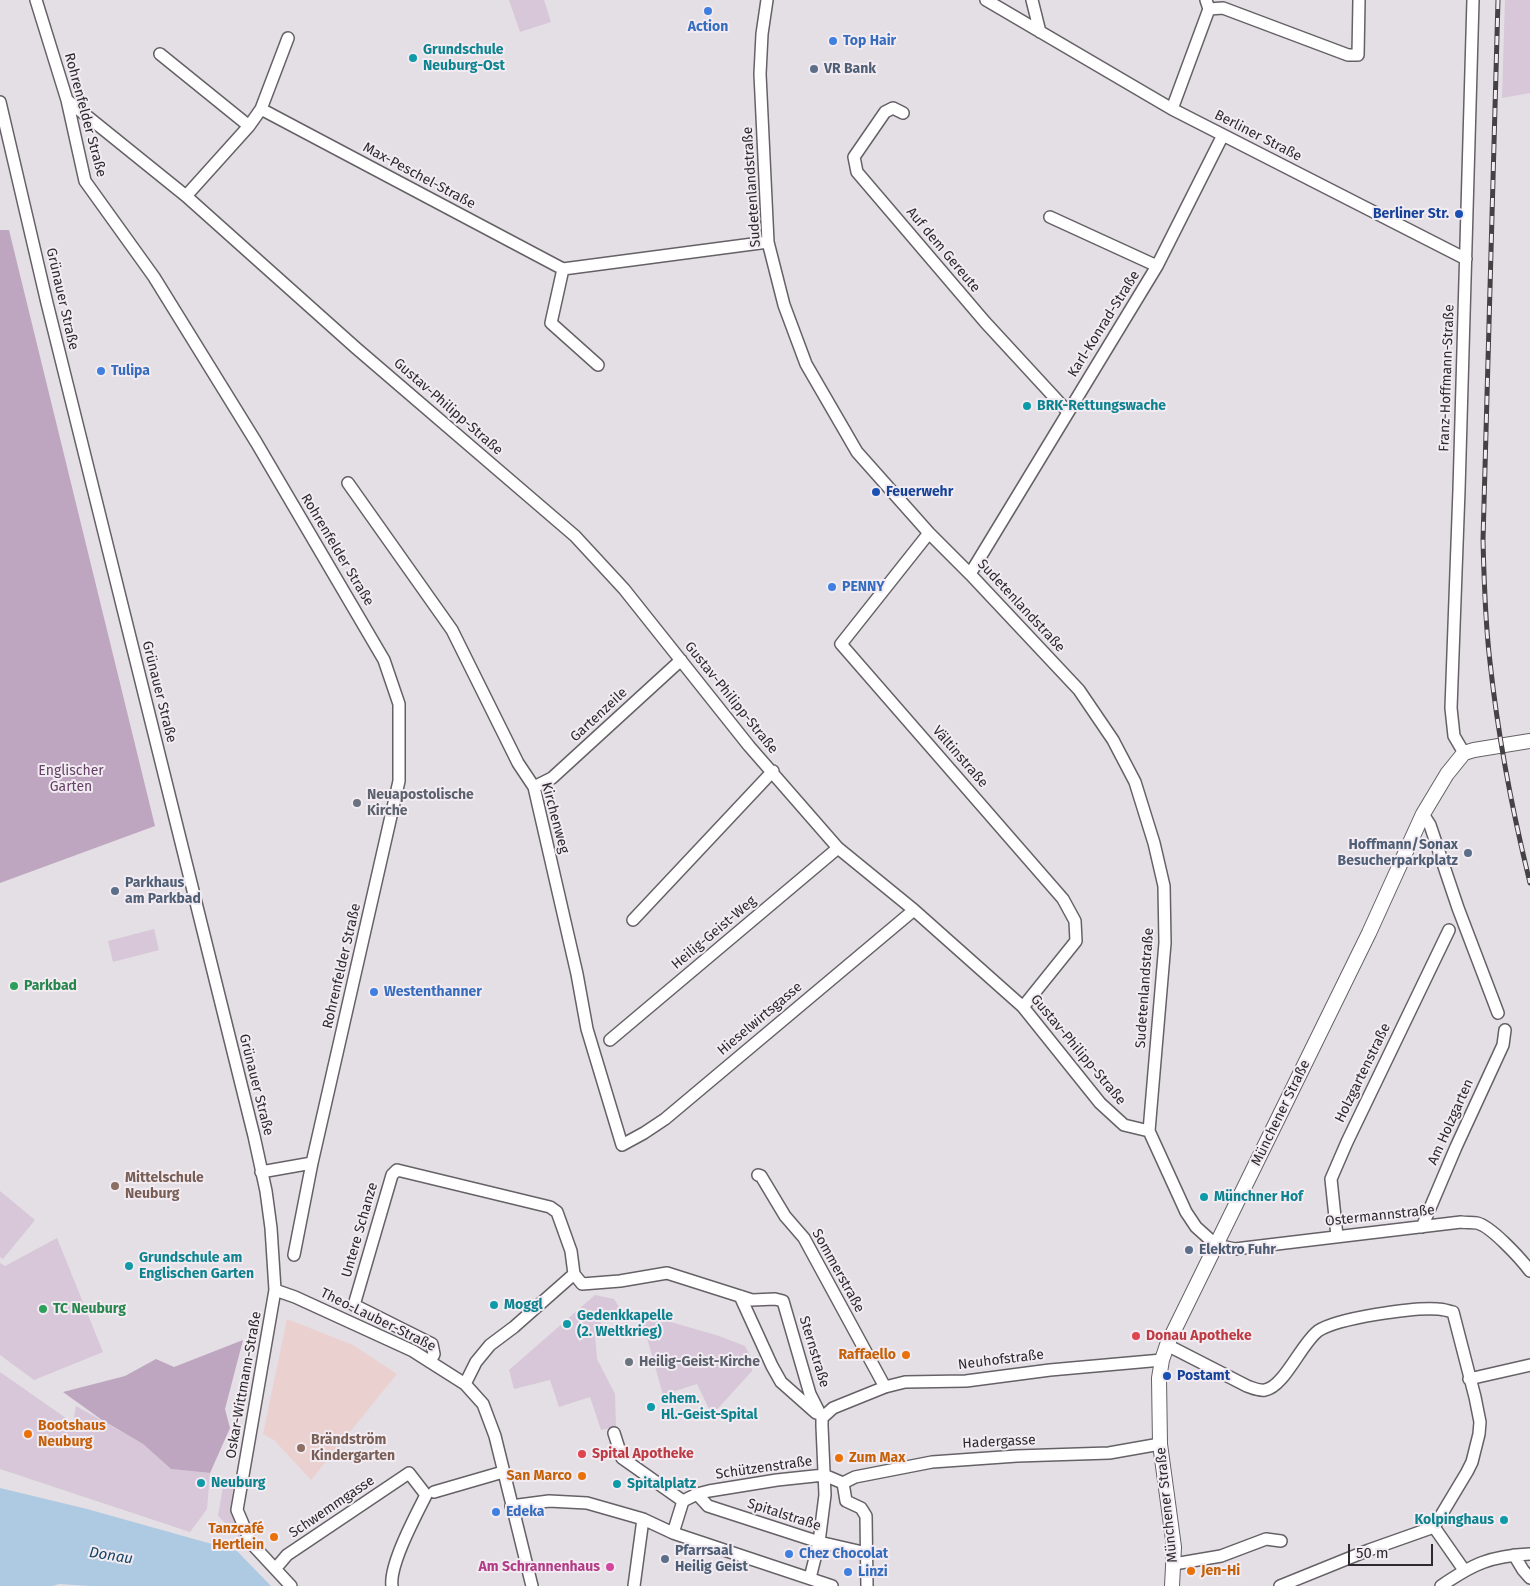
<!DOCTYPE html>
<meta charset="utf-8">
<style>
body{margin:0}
#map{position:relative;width:1530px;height:1586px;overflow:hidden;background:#e4dfe5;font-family:"Fira Sans",sans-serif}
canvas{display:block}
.scale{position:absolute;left:1348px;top:1544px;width:85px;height:22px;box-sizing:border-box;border:2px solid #2c2a2c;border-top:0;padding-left:6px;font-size:15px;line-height:18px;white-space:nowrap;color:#2c2a2c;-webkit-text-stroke:4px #f2ecf2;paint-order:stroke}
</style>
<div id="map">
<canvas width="1530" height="1586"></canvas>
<div class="scale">50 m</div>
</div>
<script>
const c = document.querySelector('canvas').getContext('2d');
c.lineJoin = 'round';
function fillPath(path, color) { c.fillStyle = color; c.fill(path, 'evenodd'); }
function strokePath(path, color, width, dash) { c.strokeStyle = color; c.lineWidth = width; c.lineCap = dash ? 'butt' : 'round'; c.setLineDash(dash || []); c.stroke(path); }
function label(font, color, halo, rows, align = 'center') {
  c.font = font + ' "Fira Sans",sans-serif'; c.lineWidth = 4; c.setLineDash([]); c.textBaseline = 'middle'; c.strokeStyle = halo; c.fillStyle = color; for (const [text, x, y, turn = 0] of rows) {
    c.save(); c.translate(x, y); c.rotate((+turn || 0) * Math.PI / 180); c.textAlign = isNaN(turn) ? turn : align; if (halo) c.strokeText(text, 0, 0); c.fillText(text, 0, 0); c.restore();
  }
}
const education = new Path2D(`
 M287,1319L353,1345L397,1374L311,1480L274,1440L263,1434Z`);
const green = new Path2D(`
 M509,0H544L551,22L520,32Z
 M1505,0H1530V93L1502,98Z
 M154,929L159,950L113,962L108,941Z
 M0,1191L35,1220L3,1259L0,1257Z
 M57,1238L103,1352L34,1380L0,1355V1263L5,1266Z
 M595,1295L614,1299L622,1312L602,1321L595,1335L597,1359L615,1394L616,1427L601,1430L590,1397L559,1407L550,1380L514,1389L509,1370Z
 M640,1313L719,1336L745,1346L752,1359V1371L712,1415L697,1384L663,1395Z
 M0,1372L73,1423L76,1406L143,1444L171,1469L210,1473L207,1509L190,1532L0,1469Z
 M223,1486L233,1488L230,1510L243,1541L218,1516Z`);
const forest = new Path2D(`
 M0,230H9L155,826L0,883Z
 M243,1340L225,1409L230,1428L210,1473L171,1469L143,1444L102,1420L63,1392L125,1376L156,1359L174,1367Z`);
const water = new Path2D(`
 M0,1488L87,1509L237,1551L271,1586H90L59,1584L53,1586H0Z`);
const minor = new Path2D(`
 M36,0L67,100L85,181L154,277L256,442L384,660L399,704V781L312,1163L261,1172
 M767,0L762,34L760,74L768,242L784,305L806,364L857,452L929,533L970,574L1079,690L1113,740L1135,782L1154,843L1164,886L1165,943L1149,1131L1186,1212L1196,1227L1216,1245L1235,1249L1461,1222C1466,1223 1472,1222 1477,1223C1491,1226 1521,1259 1530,1271
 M986,0L1172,109L1466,259
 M1032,0L1040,32
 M1209,9L1223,8L1348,55H1358L1359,0
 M160,54L249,126
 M67,100L186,196L356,348L575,536L624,589L749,746L838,848L914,910L1023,1007L1100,1103L1124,1125L1149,1131
 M0,102L47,303L254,1136L266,1191L271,1228L275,1290L237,1510L251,1543L291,1586
 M261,109L563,269
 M1172,109L1209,9L1206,0
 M903,113L893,108L885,112L854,157L857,172L985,322L1068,412
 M186,196L249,126L261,109L288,38
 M1050,217L1157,266
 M598,365L551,323L563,269L768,242
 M348,483L452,630L518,763L534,787L577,974L587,1029L622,1145L644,1133L665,1119L914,910
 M929,533L841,644L1063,899L1075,921L1076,941L1023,1007
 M970,574L1157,266L1223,135
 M1464,753L1454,736L1451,708L1459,490L1473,0
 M534,787L552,778L681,660
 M1423,814L1430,825L1458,908L1498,1013
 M633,920L773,771
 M610,1040L838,848
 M758,1175L761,1176L785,1216L804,1238L885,1387
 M1422,1227L1456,1147L1503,1045L1505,1030
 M1337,1236L1331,1179L1347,1142L1449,930
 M294,1255L312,1163
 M275,1290L295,1297L413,1351L465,1384L483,1404L495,1436L532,1586
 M740,1296L772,1366L781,1382L816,1413
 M1167,1345L1247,1386C1253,1388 1258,1391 1265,1390C1284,1387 1301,1344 1318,1331C1337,1318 1414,1307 1438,1309C1443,1309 1448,1311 1453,1312L1475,1397L1480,1422L1479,1434L1472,1462L1467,1472L1434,1527
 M430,1362L434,1354L432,1344L354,1305L392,1175L397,1170L550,1207L557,1212L571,1251L574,1274L582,1284L620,1281L667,1273L752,1300L775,1299L783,1301L810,1394L822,1418V1426L825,1495L819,1542L810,1578
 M1469,1379L1530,1365
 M465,1384L476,1362L490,1345L514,1327L574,1274
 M822,1418L833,1408L885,1387L905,1382L966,1381L1050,1370L1162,1360
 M614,1433L622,1458L683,1501
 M843,1483L855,1477L932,1462L1017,1456L1109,1453L1160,1444
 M434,1492L503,1472
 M697,1494L708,1506L819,1542L867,1553
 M511,1506L549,1501L587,1503L643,1519L673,1533L832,1586
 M1434,1527L1464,1570
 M673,1533L683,1501L697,1494L709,1491L777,1480L824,1475L843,1483L846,1501L861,1508L866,1516L867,1586
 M1514,1555L1523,1570L1530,1578
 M1174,1564L1221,1556L1266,1539L1281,1541
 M276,1568L287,1555L409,1473L426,1495C416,1515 389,1565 392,1586
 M634,1586L643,1519
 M1280,1586L1369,1550L1434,1527
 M1441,1586C1473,1564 1490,1556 1530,1554`);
const major = new Path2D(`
 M1172,1586L1174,1547L1160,1444L1159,1378L1162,1360L1167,1345L1369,933L1423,814L1447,774L1464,753L1474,750L1530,741`);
const rail = new Path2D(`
 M1498,0L1483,540C1484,580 1485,621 1490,662C1498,736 1512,810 1530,883`);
const markers = [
 [708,11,5,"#3f7fe0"],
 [833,41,5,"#3f7fe0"],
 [413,58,5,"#0f9aa8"],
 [814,69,5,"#5c6f8a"],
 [1459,214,5,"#1a4fb4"],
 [101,371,5,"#3f7fe0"],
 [1027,406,5,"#0f9aa8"],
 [876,492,5,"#1a4fb4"],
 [832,587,5,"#3f7fe0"],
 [357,803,5,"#6b7280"],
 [1468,853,5,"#5c6f8a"],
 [115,891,5,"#5c6f8a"],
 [14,986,5,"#2e9e5b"],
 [374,992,5,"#3f7fe0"],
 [115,1186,5,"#8d6e63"],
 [1204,1197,5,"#0f9aa8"],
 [1189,1250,5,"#5c6f8a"],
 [129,1266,5,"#0f9aa8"],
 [494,1305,5,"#0f9aa8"],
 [43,1309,5,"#2e9e5b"],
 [567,1324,5,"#0f9aa8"],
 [1136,1336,5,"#e0444e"],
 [906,1355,5,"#e8710a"],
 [629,1362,5,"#6b7280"],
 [1167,1376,5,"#1a4fb4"],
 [651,1407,5,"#0f9aa8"],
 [28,1434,5,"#e8710a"],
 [301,1448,5,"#8d6e63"],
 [582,1454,5,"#e0444e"],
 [839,1458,5,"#e8710a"],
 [582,1476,5,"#e8710a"],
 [201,1483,5,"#0f9aa8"],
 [617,1484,5,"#0f9aa8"],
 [496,1512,5,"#3f7fe0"],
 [1504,1520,5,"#0f9aa8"],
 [274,1537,5,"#e8710a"],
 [789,1554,5,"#3f7fe0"],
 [665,1559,5,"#5c6f8a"],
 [610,1567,5,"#d1479c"],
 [1191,1571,5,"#e8710a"],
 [848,1572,5,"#3f7fe0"]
];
const shopNames = [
 ["Action",708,27,"center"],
 ["Top Hair",843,41],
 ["Tulipa",111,371],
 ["PENNY",842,587],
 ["Westenthanner",384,992],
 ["Edeka",506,1512],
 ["Chez Chocolat",799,1554],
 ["Linzi",858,1572]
];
const cultureNames = [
 ["Grundschule",423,50],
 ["Neuburg-Ost",423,66],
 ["BRK-Rettungswache",1037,406],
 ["Münchner Hof",1214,1197],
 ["Grundschule am",139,1258],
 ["Englischen Garten",139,1274],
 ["Moggl",504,1305],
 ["Gedenkkapelle",577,1316],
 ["(2. Weltkrieg)",577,1332],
 ["ehem.",661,1399],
 ["Hl.-Geist-Spital",661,1415],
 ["Neuburg",211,1483],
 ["Spitalplatz",627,1484],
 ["Kolpinghaus",1494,1520,"right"]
];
const serviceNames = [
 ["VR Bank",824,69],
 ["Hoffmann/Sonax",1458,845,"right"],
 ["Besucherparkplatz",1458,861,"right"],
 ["Parkhaus",125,883],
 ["am Parkbad",125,899],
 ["Elektro Fuhr",1199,1250],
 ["Pfarrsaal",675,1551],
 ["Heilig Geist",675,1567]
];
const streetNames = [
 ["Rohrenfelder Straße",85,115,75],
 ["Berliner Straße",1258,136,27],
 ["Max-Peschel-Straße",419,176,28],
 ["Sudetenlandstraße",752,187,-94],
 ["Auf dem Gereute",943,250,50],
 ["Grünauer Straße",62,299,77],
 ["Karl-Konrad-Straße",1104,324,-58],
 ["Franz-Hoffmann-Straße",1447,378,-88],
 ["Gustav-Philipp-Straße",448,407,41],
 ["Rohrenfelder Straße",337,550,59],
 ["Sudetenlandstraße",1021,606,47],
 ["Grünauer Straße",159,692,76],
 ["Gustav-Philipp-Straße",731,698,51],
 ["Gartenzeile",599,715,-43],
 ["Vältinstraße",960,757,49],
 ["Kirchenweg",555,818,75],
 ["Heilig-Geist-Weg",714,933,-40],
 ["Rohrenfelder Straße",342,966,-77],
 ["Sudetenlandstraße",1145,988,-86],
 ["Hieselwirtsgasse",760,1019,-40],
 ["Gustav-Philipp-Straße",1078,1050,50],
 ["Holzgartenstraße",1363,1073,-64],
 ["Grünauer Straße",256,1085,76],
 ["Münchener Straße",1281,1113,-64],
 ["Am Holzgarten",1451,1122,-66],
 ["Ostermannstraße",1380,1216,-6],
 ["Untere Schanze",360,1230,-74],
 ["Sommerstraße",838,1271,61],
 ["Theo-Lauber-Straße",378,1320,26],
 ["Sternstraße",814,1352,73],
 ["Neuhofstraße",1001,1360,-7],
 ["Oskar-Wittmann-Straße",244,1385,-80],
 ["Hadergasse",999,1442,-3],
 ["Schützenstraße",764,1468,-8],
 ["Münchener Straße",1167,1505,-96],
 ["Schwemmgasse",332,1507,-34],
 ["Spitalstraße",784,1515,18]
];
const transitNames = [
 ["Berliner Str.",1449,214,"right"],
 ["Feuerwehr",886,492],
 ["Postamt",1177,1376]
];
const parkNames = [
 ["Englischer",71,771],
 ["Garten",71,787]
];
const worshipNames = [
 ["Neuapostolische",367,795],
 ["Kirche",367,811],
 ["Heilig-Geist-Kirche",639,1362]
];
const leisureNames = [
 ["Parkbad",24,986],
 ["TC Neuburg",53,1309]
];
const educationNames = [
 ["Mittelschule",125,1178],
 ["Neuburg",125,1194],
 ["Brändström",311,1440],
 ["Kindergarten",311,1456]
];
const healthNames = [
 ["Donau Apotheke",1146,1336],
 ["Spital Apotheke",592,1454]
];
const foodNames = [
 ["Raffaello",896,1355],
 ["Bootshaus",38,1426,"left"],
 ["Neuburg",38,1442,"left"],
 ["Zum Max",849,1458,"left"],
 ["San Marco",572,1476],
 ["Tanzcafé",264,1529],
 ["Hertlein",264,1545],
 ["Jen-Hi",1201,1571,"left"]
];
const hotelNames = [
 ["Am Schrannenhaus",600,1567]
];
const waterNames = [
 ["Donau",111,1556,9]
];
fillPath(education, '#ebd0d0');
fillPath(green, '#d7c7d8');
fillPath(forest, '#bfa6c0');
fillPath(water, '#adcae2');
strokePath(minor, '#656166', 14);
strokePath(major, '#656166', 16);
strokePath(minor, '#fff', 11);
strokePath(major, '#fff', 14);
strokePath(rail, '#454245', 5);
strokePath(rail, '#f2ecf2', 3, [9]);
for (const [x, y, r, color] of markers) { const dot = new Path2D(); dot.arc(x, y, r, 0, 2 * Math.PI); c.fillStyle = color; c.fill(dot); strokePath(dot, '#f2ecf2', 2); }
label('bold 14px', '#366cbe', '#f2ecf2', shopNames, 'left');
label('bold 14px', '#0d838f', '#f2ecf2', cultureNames, 'left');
label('bold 14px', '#4e5e75', '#f2ecf2', serviceNames, 'left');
label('14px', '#2c2a2c', '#f2ecf2', streetNames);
label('bold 14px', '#164399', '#f2ecf2', transitNames, 'left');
label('14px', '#654067', '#f2ecf2', parkNames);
label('bold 14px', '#5b616d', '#f2ecf2', worshipNames, 'left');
label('bold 14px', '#27864d', '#f2ecf2', leisureNames, 'left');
label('bold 14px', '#785e54', '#f2ecf2', educationNames, 'left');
label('bold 14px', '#be3a42', '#f2ecf2', healthNames, 'left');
label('bold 14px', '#c56008', '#f2ecf2', foodNames, 'right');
label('bold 14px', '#b23c85', '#f2ecf2', hotelNames, 'right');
label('italic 15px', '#144465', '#f2ecf2', waterNames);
</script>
